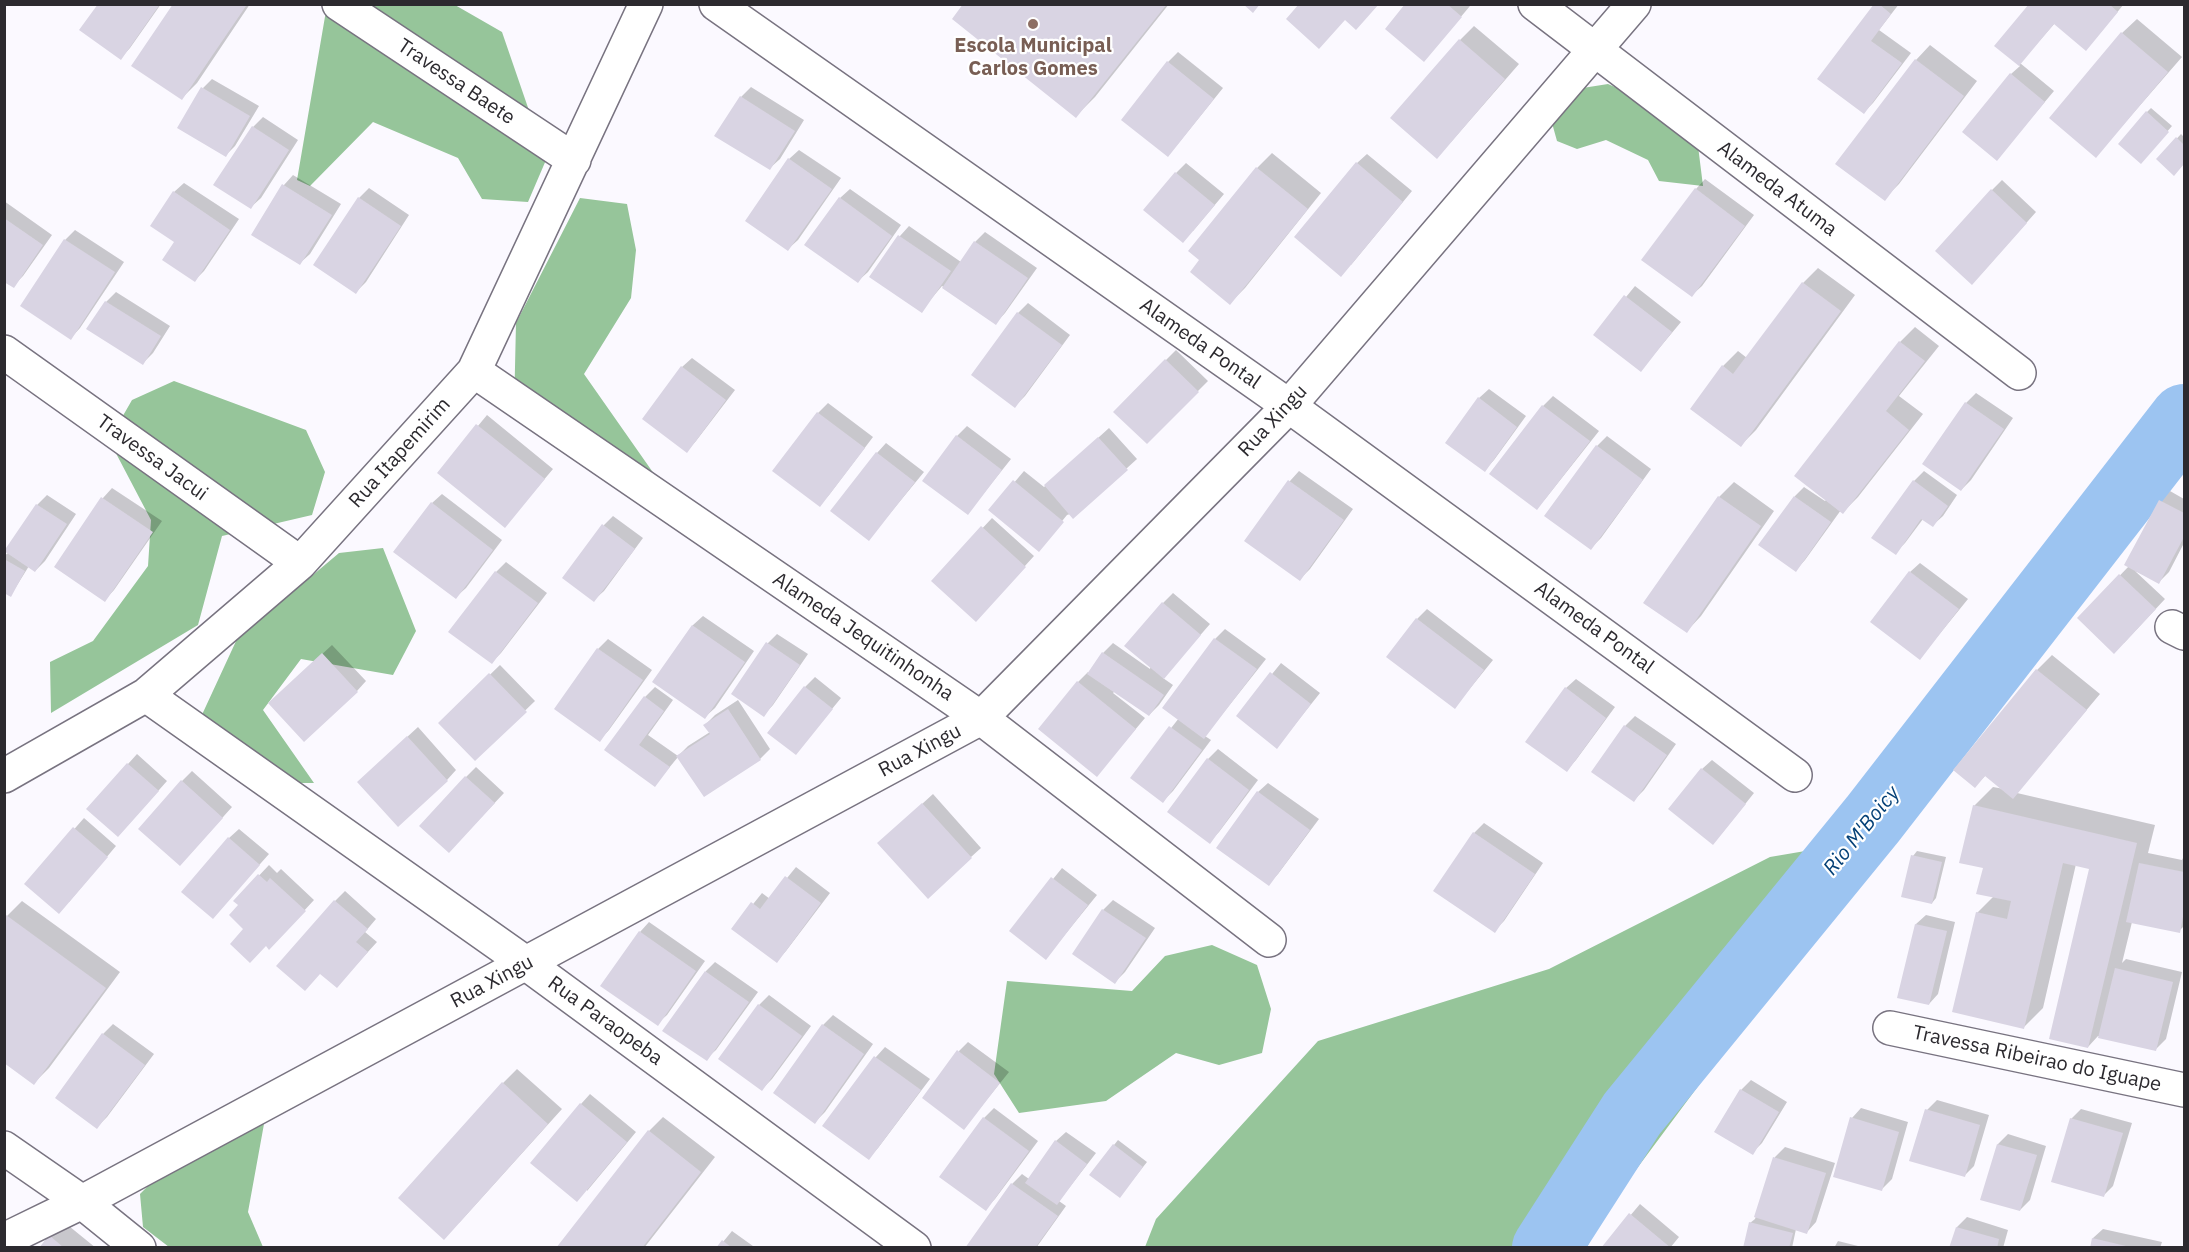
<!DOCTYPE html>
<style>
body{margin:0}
#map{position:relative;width:2189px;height:1252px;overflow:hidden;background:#fbf9ff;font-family:"IBM Plex Sans",sans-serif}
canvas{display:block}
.frame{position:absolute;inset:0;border:6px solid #2c2a2f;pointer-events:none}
</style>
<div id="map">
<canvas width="2189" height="1252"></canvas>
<div class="frame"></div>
</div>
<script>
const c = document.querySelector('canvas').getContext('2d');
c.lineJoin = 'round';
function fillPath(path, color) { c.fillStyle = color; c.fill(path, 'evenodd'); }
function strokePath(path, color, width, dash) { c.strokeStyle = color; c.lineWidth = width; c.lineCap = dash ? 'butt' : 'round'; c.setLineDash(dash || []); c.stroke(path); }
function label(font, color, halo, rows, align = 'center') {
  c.font = font + ' "IBM Plex Sans",sans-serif'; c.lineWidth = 4.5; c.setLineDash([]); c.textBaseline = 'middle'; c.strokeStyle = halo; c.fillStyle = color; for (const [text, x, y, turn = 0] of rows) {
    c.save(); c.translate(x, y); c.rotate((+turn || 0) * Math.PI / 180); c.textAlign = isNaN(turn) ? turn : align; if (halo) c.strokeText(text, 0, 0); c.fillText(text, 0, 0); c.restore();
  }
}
const forest = new Path2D(`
 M327,5H455L502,32L546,160L528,202L482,199L458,158L373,122L310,186L297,180Z
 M1608,84L1656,105L1698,146L1703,186L1659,181L1648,160L1606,140L1577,149L1557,141L1552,123L1570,90Z
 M580,198L627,204L636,250L631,298L584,374L666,491L514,411L516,323Z
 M174,381L306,430L325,472L312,515L222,536L198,625L51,713L50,662L93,641L148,566L151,520L109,440L132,400Z
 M383,548L416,631L393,675L301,659L263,710L314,783H265L200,719L237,639L339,553Z
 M1817,849L1847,886L1606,1210L1587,1247H1145L1156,1219L1318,1041L1549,969L1770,857Z
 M1212,945L1257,965L1271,1009L1262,1053L1219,1065L1176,1053L1106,1101L1019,1113L994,1074L1007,981L1132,991L1165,956Z
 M264,1124L248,1212L263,1247H169L143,1227L140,1194L169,1165L203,1147Z`);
const shadow = new Path2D(`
 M99,4H161L130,48L121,58Z
 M175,4H250L197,83L182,98Z
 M965,4H1169L1095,97L1076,116Z
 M1407,4H1468L1470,6L1433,50Z
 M1876,4H1899L1879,30L1911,53L1873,103L1864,112L1819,79Z
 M2031,4H2124L2095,39L2055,23L2020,63L2054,91L1997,159L2011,74L2020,66L1996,45Z
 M2137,19L2182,57L2096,156L2122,33Z
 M1474,26L1519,64L1451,142L1460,40Z
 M1930,45L1977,81L1899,184L1884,199L1916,60Z
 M1178,52L1223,88L1177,145L1168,62Z
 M212,79L259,106L235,146L225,156L203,88Z
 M751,87L804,120L780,159L770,168L741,97Z
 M2151,108L2172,126L2145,157L2147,112Z
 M263,117L298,140L261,198L251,207L253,127Z
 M2181,134L2184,137V162L2174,173L2158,159Z
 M799,150L841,178L798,240L788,249L789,159Z
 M1272,153L1321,193L1245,288L1230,303L1201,260L1190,251L1257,168Z
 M1367,154L1412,191L1351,265L1357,163Z
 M1186,163L1224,194L1193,231L1176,173Z
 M293,175L341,204L310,254L300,263L253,235L284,185Z
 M1705,179L1754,215L1702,286L1692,295L1696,189Z
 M2002,180L2036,212L1982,273L1992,190Z
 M184,183L239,219L204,271L195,280L174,192Z
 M369,188L409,215L366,282L356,292L359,198Z
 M850,189L901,225L868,272L858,281L840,198Z
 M4,201L52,235L23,276L13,286L4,280Z
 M909,226L961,262L975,242L985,232L1037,268L1005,313L996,323L942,286L921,311L871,276L900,236Z
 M75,230L124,262L80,328L71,338L65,240Z
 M1818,268L1855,295L1756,430L1741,445L1692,408L1723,366L1738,351L1747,358L1803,283Z
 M1635,286L1681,322L1641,370L1595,335Z
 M116,292L170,326L153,353L143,363L89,328L106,302Z
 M1028,303L1070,335L1025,396L1015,406L973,374L1018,313Z
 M1915,327L1939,346L1899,396L1923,414L1858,497L1843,512L1841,510L1805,560L1796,570L1795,496L1804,487L1825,501L1827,499L1796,475L1900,342Z
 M1176,350L1208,381L1147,442L1115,411Z
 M692,358L735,390L696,441L687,451L682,367Z
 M1489,389L1526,416L1494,460L1485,470L1479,398Z
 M1976,393L2013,418L1971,480L1961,490L1966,403Z
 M1553,396L1599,431L1546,498L1537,508L1543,406Z
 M828,403L873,437L829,495L819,505L818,413Z
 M487,415L553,469L505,526L439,473Z
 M967,426L1011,459L968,513L924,480L957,436Z
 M1109,428L1137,459L1073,517L1070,514L1067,515L1045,542L991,510L1024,471L1044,487Z
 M1607,436L1651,469L1601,538L1591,548L1597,446Z
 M886,443L924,472L869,539L877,453Z
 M1299,471L1353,509L1310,569L1300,579L1247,540L1290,481Z
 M1924,471L1957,495L1943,516L1933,525L1923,519L1905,543L1895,553L1914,481Z
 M1734,482L1774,511L1701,616L1687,631L1719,497Z
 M112,488L162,521L114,590L105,600L56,567L103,498Z
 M2170,491L2184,499V543L2169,572L2159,582L2135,571L2165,599L2124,643L2079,618L2129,566L2160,501Z
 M442,494L502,540L466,588L456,597L432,503Z
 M47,495L76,514L45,561L35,571L29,566L11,595L4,591V556L8,553L6,551L37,505Z
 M613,516L643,538L604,591L594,600L604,525Z
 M992,518L1034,556L985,610L933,581Z
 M506,562L547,593L501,653L492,662L450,631L496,572Z
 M1920,563L1968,599L1920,658L1910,572Z
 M1173,593L1210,624L1163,678L1173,685L1159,705L1149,715L1115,691L1113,693L1145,718L1097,775L1078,682L1088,672L1089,673L1103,653L1113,643L1150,669L1163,603Z
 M1427,609L1493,660L1455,707L1417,619Z
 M703,616L754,651L715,708L705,717L654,682L693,625Z
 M1225,629L1266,659L1205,736L1211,740L1173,791L1163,801L1132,778L1179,718L1164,707L1215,639Z
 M777,634L808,654L773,705L764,715L768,643Z
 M608,639L652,670L609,730L600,740L598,649Z
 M332,645L366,681L357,691L280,693Z
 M2052,655L2100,694L2017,793L2155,825L2148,853L2182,860L2184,856V926L2179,931L2132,922L2122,963L2126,959L2182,972L2166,1039L2156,1049L2098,1036L2088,1047L2091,868L2076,864L2043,1008L2024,1027L1977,913L1994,896L1985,867L1974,806L1993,787L2004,789L1986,775L1975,786L1955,769L2037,670Z
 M1281,663L1320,693L1277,747L1238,716Z
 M500,665L535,701L475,759L440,723Z
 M815,677L841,698L796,753L805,687Z
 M1576,679L1615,707L1576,760L1567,770L1566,688Z
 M655,687L673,700L648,735L678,756L688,746L710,732L705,725L715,715L738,700L770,749L760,759L704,795L678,757L655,785L606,750L645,697Z
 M1635,716L1676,744L1644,790L1634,800L1593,771L1625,726Z
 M418,727L456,770L447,780L369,772Z
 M1218,749L1258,780L1219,832L1209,842L1208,759Z
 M137,754L167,781L128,825V764Z
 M1712,760L1754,793L1722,833L1702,769Z
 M476,767L504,793L458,842L466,777Z
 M192,771L232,807L190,854L182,781Z
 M1268,783L1319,819L1278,874L1268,884L1258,792Z
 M933,794L981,848L971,857L889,834Z
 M84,818L116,846L69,902L27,883Z
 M1484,823L1543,863L1504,921L1494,931L1474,833Z
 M239,829L269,854L213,917L229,838Z
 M1917,851L1946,857L1936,898L1932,903L1913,856Z
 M269,865L277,873L281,869L314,900L279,938L246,929L240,905L235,901Z
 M796,867L830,893L786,951L777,961L733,929L762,893L770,899Z
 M1062,868L1097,895L1046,958L1011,931Z
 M345,891L376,919L365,932L377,942L346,976L335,901Z
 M1113,900L1155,928L1125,972L1115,982L1074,954L1103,910Z
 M22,901L120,972L49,1068L34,1083L4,1061V919Z
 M1926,915L1955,922L1938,994L1929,1004L1916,924Z
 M649,922L705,961L667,1015L657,1024L640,932Z
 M715,962L758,992L716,1050L706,1059V971Z
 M769,995L811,1026L772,1079L762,1089L759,1005Z
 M833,1015L873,1044L825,1112L815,1122L823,1025Z
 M113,1024L154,1054L107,1117L97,1127L103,1034Z
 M968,1042L1009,1072L964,1128L959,1051Z
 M885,1047L930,1079L878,1148L869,1158L824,1126L876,1057Z
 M517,1069L562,1109L459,1223L503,1083Z
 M1751,1080L1787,1102L1762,1143L1752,1153L1741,1090Z
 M590,1094L636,1132L587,1191L581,1104Z
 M1937,1100L1989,1115L1974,1166L1964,1176L1927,1110Z
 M994,1108L1038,1141L995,1199L985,1209L984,1118Z
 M1861,1108L1908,1122L1892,1179L1882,1189L1852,1118Z
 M2081,1109L2132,1123L2113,1186L2103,1196L2071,1119Z
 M663,1117L715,1157L644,1248H558L649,1131Z
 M1066,1132L1096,1153L1059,1201L1066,1206L1036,1248H968L1012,1184L1022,1174L1029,1179L1056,1141Z
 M2008,1134L2046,1146L2030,1200L2020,1210L1982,1199L1998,1144Z
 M1118,1140L1147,1162L1124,1191L1114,1145Z
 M1785,1147L1835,1163L1816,1222L1807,1232L1796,1229L1792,1248H1745L1750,1223L1755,1219L1775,1157Z
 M1640,1204L1679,1237L1670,1248H1603Z
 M1967,1217L2008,1230L2003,1248H1951L1957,1227Z
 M64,1222L96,1248H41Z
 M2103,1229L2162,1242L2160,1248H2091L2093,1238Z
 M732,1231L753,1246L751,1248H718Z
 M1838,1241L1862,1247V1248H1834Z`);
const river = new Path2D(`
 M1546,1248L1632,1114L1873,819L2184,418`);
const building = new Path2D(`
 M98,4H160L121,60L79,30Z
 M173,4L246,6L182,100L131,66Z
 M963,4H1167L1076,118L952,19Z
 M1243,4H1260L1253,13Z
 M1299,4H1379L1356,30L1345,20L1319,49L1286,19Z
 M1405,4H1447L1462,17L1424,62L1385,29Z
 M1874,4H1879L1891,14L1871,41L1902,63L1864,114L1817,79Z
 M2029,4H2109L2118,12L2086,51L2054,24L2019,66L1994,46Z
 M2121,32L2168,72L2096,158L2049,118Z
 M1459,39L1505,79L1437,159L1390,118Z
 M1915,59L1964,96L1885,201L1835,164Z
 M1167,61L1214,99L1168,157L1121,120Z
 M2010,73L2045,102L1997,161L1962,132Z
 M201,87L250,116L226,157L177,128Z
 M740,96L795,131L770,170L714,136Z
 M2146,111L2169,132L2141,164L2118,144Z
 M252,126L289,150L251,209L213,185Z
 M2176,137L2184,145V164L2174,176L2156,159Z
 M788,158L832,189L788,251L745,221Z
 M1356,162L1403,202L1341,277L1294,237Z
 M1256,167L1308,209L1230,305L1190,272L1199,260L1188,251Z
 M1175,172L1215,205L1183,243L1143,210Z
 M282,184L332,215L300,265L251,235Z
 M1695,188L1745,226L1692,297L1641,260Z
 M1991,189L2027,223L1972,285L1935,251Z
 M173,191L230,230L195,282L162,260L174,242L150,226Z
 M358,197L401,226L356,294L313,265Z
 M839,197L892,236L858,283L804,245Z
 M4,218L43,245L14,288L4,282Z
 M898,235L951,271L922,313L869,277Z
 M64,239L115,272L71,340L20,306Z
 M974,241L1028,278L996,325L942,288Z
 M1802,282L1841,311L1741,447L1690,409L1722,365L1733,374Z
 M1624,295L1672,332L1641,372L1593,335Z
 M105,301L161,336L143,365L86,329Z
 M1017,312L1062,345L1015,408L971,375Z
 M1899,341L1925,361L1886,411L1909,430L1843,514L1794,476Z
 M1165,359L1199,392L1147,444L1113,412Z
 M681,366L726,400L687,453L642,419Z
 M1478,397L1517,427L1485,472L1445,443Z
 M1965,402L2004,429L1961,491L1922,464Z
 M1542,405L1590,441L1537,510L1489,474Z
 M817,412L865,448L820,507L772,471Z
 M476,424L545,479L505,528L437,473Z
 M956,435L1002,470L968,515L922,481Z
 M1098,437L1128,470L1073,519L1044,485Z
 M1596,445L1643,480L1591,550L1544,516Z
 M876,452L915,482L869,541L830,511Z
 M1013,480L1064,522L1039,552L988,510Z
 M1288,480L1344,520L1300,581L1244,541Z
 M1913,480L1948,506L1933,527L1921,519L1896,555L1871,538Z
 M1718,496L1761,526L1687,633L1643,603Z
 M1794,496L1831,522L1796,572L1758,545Z
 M101,497L153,532L105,602L54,567Z
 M2159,500L2184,513V537L2159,584L2124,565Z
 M431,502L493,550L456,599L393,552Z
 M36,504L67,524L35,572L4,551Z
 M602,524L635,549L594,602L562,578Z
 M981,526L1026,567L976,622L931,581Z
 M4,559L25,571L11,597L4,593Z
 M495,571L538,603L492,664L448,632Z
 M1909,571L1959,609L1920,660L1870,622Z
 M2119,574L2156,609L2114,654L2077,618Z
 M1162,602L1201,635L1164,679L1124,646Z
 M1416,618L1484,670L1455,709L1386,657Z
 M692,625L745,662L705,719L652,682Z
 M1214,638L1257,669L1204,739L1162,708Z
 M766,642L800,665L764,717L731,694Z
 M597,648L643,680L600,742L554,709Z
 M1102,652L1164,695L1149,716L1087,674Z
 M322,653L358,692L304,742L268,703Z
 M2036,669L2087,710L2013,799L1985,776L1975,788L1953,770Z
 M1270,672L1311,704L1277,749L1236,716Z
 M489,673L527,712L475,761L438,723Z
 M1077,681L1136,729L1097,777L1038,729Z
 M804,686L833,709L796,755L767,733Z
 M1565,687L1606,718L1567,772L1525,742Z
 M644,696L664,711L639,745L670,767L655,787L604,750Z
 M728,709L761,760L704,797L676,756L710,734L703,725Z
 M1624,725L1667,755L1634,802L1591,772Z
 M1169,726L1202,750L1163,803L1130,778Z
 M407,736L448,781L398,827L357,782Z
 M1207,758L1249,790L1210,844L1167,812Z
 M127,763L159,791L118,837L86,809Z
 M1701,768L1746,804L1713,845L1668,809Z
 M465,776L495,803L449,853L419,826Z
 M181,780L223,818L180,866L138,829Z
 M1257,791L1310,830L1269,886L1216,848Z
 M922,803L972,858L928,899L877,843Z
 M1973,805L2137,843L2088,1048L2049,1039L2089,869L2063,863L2024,1029L1952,1012L1976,912L2007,919L2011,901L1976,894L1983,868L1959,863Z
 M73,827L108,857L59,914L24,884Z
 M1473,832L1535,874L1495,933L1433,891Z
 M228,837L260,865L213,919L181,892Z
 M1911,855L1942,862L1932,904L1901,897Z
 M2139,863L2184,872V911L2180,933L2126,922Z
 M258,874L267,882L270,878L306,911L269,950L266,946L250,963L230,944L243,929L229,915L238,905L233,901Z
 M785,876L821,903L777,963L731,929L751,902L760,909Z
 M1051,877L1088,905L1046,960L1009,931Z
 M334,900L368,929L356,942L368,952L337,988L320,974L305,991L276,966Z
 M1102,909L1146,938L1115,984L1072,954Z
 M6,915L106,988L34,1085L4,1063Z
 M1915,924L1947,931L1929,1005L1897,998Z
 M639,931L696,971L658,1026L600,986Z
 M2115,968L2173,982L2156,1051L2098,1038Z
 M705,971L749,1002L707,1061L662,1031Z
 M758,1004L802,1036L762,1091L718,1059Z
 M822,1024L864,1054L815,1124L773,1093Z
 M102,1033L145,1065L97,1129L55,1098Z
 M957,1050L1000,1083L964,1130L922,1098Z
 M874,1056L921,1090L869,1160L822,1126Z
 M502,1082L548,1124L444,1240L398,1198Z
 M1740,1089L1779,1112L1753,1155L1714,1132Z
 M580,1103L627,1142L577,1202L530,1163Z
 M1925,1109L1980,1125L1965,1177L1909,1161Z
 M983,1117L1029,1151L986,1211L939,1177Z
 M1850,1117L1899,1132L1882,1191L1833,1177Z
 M2070,1118L2123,1133L2104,1197L2051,1182Z
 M648,1130L701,1172L642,1248H556Z
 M1055,1140L1087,1164L1057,1205L1025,1183Z
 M1113,1144L1143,1167L1120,1198L1089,1175Z
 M1997,1144L2037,1155L2020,1211L1980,1200Z
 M1773,1157L1826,1173L1807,1234L1754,1217Z
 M1011,1183L1058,1216L1035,1248H965Z
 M1629,1213L1671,1248H1601Z
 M1749,1222L1793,1233L1789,1248H1743Z
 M1956,1227L1999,1239L1997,1248H1949Z
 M49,1235L64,1248H39Z
 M2092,1238L2130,1247V1248H2090Z
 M722,1240L732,1248H716Z`);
const street = new Path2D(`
 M339,4L574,160
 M716,4L1289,406L1795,775
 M1535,4L2019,373
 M4,352L300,563
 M474,371L981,718L1269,940
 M2172,627L2184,633
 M146,695L527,964L914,1248
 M4,776L146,695L300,563L474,371L646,4
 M1890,1028L2184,1090
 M4,1148L82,1202L139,1248
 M4,1240L82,1202L981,718L1289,406L1634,4`);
const markers = [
 [1033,24,6,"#8d6e63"]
];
const educationNames = [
 ["Escola Municipal",1033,46],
 ["Carlos Gomes",1033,69]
];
const streetNames = [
 ["Travessa Baete",456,82,34],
 ["Alameda Atuma",1777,189,37],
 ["Alameda Pontal",1200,344,35],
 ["Rua Xingu",1273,421,-47],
 ["Rua Itapemirim",400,453,-48],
 ["Travessa Jacui",152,458,36],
 ["Alameda Pontal",1594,628,36],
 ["Alameda Jequitinhonha",863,637,34],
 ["Rua Xingu",920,751,-28],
 ["Rua Xingu",492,982,-28],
 ["Rua Paraopeba",605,1021,36],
 ["Travessa Ribeirao do Iguape",2037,1059,12]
];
const waterNames = [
 ["Rio M'Boicy",1862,831,-51]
];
fillPath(forest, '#96c59a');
fillPath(shadow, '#0003');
strokePath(river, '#9cc4f1', 68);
fillPath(building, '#d9d4e3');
strokePath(street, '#787380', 36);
strokePath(street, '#fff', 33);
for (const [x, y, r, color] of markers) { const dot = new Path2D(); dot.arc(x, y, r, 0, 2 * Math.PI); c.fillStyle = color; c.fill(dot); strokePath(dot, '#fff', 2); }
label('bold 20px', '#785e54', '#fff', educationNames);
label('20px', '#2c2a2f', '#fff', streetNames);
label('italic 21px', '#054177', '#fff', waterNames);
</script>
